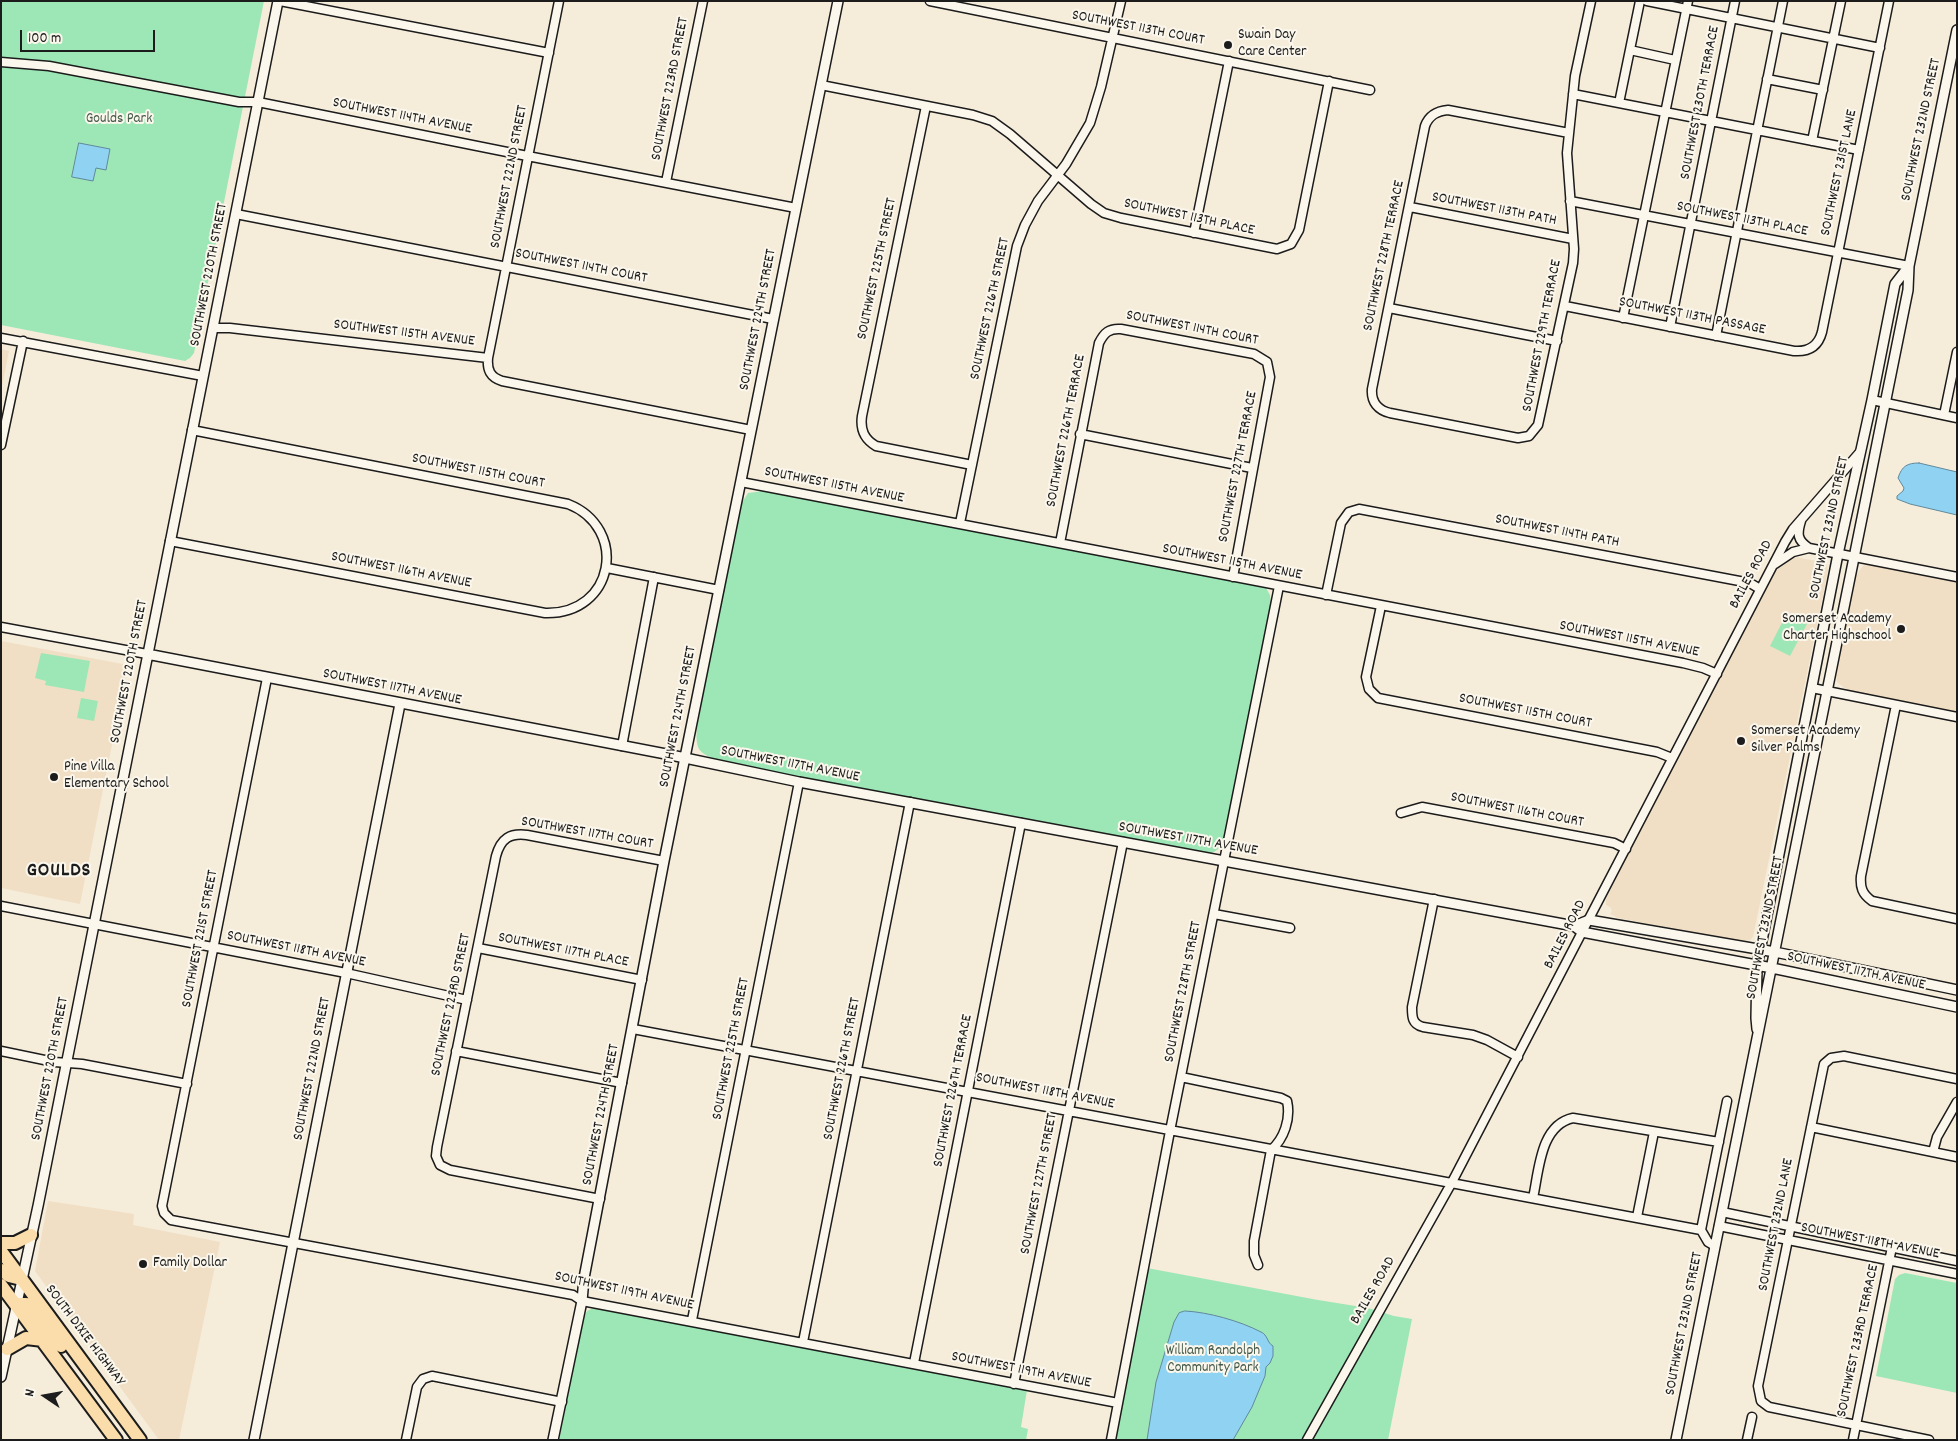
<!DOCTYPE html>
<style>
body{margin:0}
#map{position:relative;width:1958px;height:1441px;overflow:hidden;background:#f6ecda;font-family:Dekko,sans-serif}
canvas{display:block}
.frame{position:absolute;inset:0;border:2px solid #1c1c1c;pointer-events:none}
.north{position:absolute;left:20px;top:1371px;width:50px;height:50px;-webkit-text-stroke:4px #fbf7ec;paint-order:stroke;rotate:282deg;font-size:14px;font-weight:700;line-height:20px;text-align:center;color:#1c1c1c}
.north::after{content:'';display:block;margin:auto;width:18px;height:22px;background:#1c1c1c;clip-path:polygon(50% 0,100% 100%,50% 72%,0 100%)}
.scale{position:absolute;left:20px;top:30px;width:135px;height:22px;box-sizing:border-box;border:2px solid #1c1c1c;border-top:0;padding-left:6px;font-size:15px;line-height:18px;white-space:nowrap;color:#1c1c1c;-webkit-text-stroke:4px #fbf7ec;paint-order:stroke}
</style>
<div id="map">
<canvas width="1958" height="1441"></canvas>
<div class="frame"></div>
<div class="north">N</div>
<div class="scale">100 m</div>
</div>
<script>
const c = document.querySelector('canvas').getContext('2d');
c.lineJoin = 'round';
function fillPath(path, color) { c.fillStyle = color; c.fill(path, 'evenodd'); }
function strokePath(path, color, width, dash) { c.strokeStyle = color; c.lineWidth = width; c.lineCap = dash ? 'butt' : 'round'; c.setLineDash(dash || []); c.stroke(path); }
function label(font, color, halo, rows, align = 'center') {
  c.font = font + ' Dekko,sans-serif'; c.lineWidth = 4; c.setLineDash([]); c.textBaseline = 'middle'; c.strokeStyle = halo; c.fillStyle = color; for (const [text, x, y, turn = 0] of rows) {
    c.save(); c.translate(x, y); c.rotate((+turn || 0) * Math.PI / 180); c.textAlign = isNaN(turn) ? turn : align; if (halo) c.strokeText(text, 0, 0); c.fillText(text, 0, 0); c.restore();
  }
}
const built = new Path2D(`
 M1,349L9,351L1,391Z
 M1795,557L1823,562L1827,565L1828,571L1753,937L1750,940L1742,942L1618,918L1610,914L1612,911L1610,907L1606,905V899L1634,841L1774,573L1783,563Z
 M1869,564L1957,582V713L1847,690L1837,682L1836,676L1856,575L1863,566Z
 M1,641L128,665L80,904L1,888Z
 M48,1201L134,1214L133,1225L220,1242L179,1440H159L35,1271Z`);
const green = new Path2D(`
 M1,1H264L194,353L190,358L185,361L1,325Z
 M764,491L1266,588L1270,595L1271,602L1225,841C1219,850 1214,854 1204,853L768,772C753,768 703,762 698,747C694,735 699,719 701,707L741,504L748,493Z
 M1787,613L1807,624L1790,656L1770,646Z
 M41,653L90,661L84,692L45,685L46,681L35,678Z
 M81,698L98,701L94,721L77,718Z
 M1147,1268L1318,1300L1368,1308L1394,1316L1412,1319L1388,1440H1112Z
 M1905,1273L1957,1283V1393L1876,1376L1895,1279L1899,1275Z
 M595,1307L1027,1390L1021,1427L1028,1429L1026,1440H559L584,1317L587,1311Z`);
const water = new Path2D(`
 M79,143L110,149L106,170L96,168L93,181L72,177Z
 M1919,463L1957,472V515L1910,504L1897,499V496L1903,491L1904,488L1898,478C1902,466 1907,463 1919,463Z
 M1185,1311C1208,1312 1240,1321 1261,1332C1268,1335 1267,1343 1273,1346V1356L1270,1363L1266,1367L1265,1376L1252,1407L1233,1440H1147L1156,1382L1174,1322L1179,1313Z`);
const minor = new Path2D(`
 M280,1L549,53
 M559,1L488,358C487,370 490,377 502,381L751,430
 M930,1L1370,90
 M1647,1L1880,48
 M1630,50L1675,60
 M1,62L49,66L239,102H258L512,153L796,208
 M1767,79L1823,90
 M821,85L973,115L992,121L1010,134L1091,204L1104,213L1121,218L1277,249L1291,244L1299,230L1329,81
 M1573,94L1859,150
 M1619,103L1640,1
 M926,106L862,416C860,430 864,439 876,446L972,465
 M1569,133L1448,110C1437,111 1429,115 1425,126L1372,389C1371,402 1378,410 1390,413L1518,438L1529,436L1538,425L1573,263L1574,249L1567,153L1575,76L1591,1
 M1812,141L1841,1
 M666,182L703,1
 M1570,201L1909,266
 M1410,207L1573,239
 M236,214L773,319
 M1194,233L1229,61
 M1565,306L1794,351C1808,352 1818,347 1822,332L1889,1
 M1389,308L1557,341
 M1623,318L1688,1
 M1670,327L1735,1
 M213,328H230L488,358
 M1716,336L1783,1
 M1,338L203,376
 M1872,400L1957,418
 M1944,415L1957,352
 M1080,434L1252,468
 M1,445L23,341
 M741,482L1683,663L1703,668L1717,674
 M1801,521C1797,534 1797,540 1809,548
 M960,523L1017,246L1025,225L1038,201L1066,164L1090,123L1101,87L1121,1
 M170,541L545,613C615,615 629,528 568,504L192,430
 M1060,543L1099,343C1104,333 1109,328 1121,329L1254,354L1267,362L1270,377L1233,577
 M1775,564L1793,552L1809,548L1957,577
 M607,568L719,590
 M1326,595L1341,523L1349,512L1359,509L1750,583L1760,589
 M1381,606L1366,677L1369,689L1378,698L1657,752L1672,758
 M1,627L147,654
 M267,678L162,1206L164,1213L171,1220L573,1295L582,1301L1118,1403
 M1812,688L1957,717
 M1896,705L1861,876C1860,887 1862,894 1872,901L1957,919
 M622,746L654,577
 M1401,813L1422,807L1614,843L1626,849
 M1434,899L1412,1007C1412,1017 1412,1024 1423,1027L1473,1035L1487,1040L1518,1057
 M1,906L346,973L467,1000
 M1214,914L1290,928
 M478,948L642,980
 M633,1029L1701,1230L1708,1242L1715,1246
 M1,1051L54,1062L82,1064L187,1084
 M456,1051L622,1083
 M1181,1077L1281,1098L1287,1101C1291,1119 1284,1139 1271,1150
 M1811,1127L1957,1157
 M1933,1152L1937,1137L1957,1102
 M1533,1198C1539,1171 1540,1125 1573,1118L1719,1142
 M600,1199L450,1170L440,1165L436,1156L437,1147L496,856C501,838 510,833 527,835L664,861
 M1722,1212L1957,1261
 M1637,1217L1654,1132
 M1719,1226L1957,1274
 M1701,1230L1727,1101
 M1258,1265L1254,1255V1241L1271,1150
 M692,1320L799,782
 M803,1342L910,802
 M914,1363L1021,823
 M1014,1384L1123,842
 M406,1440L417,1387L423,1379L432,1376L562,1402
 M1111,1440L1170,1131L1279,586
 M1307,1440L1451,1184L1785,542L1793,529L1860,452
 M1747,1440L1752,1417
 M1853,1440L1892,1247
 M1929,1440L1769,1407L1761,1401L1758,1386L1824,1064L1831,1058L1844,1056L1957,1079`);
const tertiary = new Path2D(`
 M147,654L671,755L799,782L1574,926L1582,932L1772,968L1957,1007
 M1574,926L1589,920L1630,927L1775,952L1957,990
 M1757,1029L1756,1018L1757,966L1838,554L1872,400L1895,284L1909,266
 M1,1377L38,1206L278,1
 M254,1440L400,704
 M553,1440L582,1301L584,1278L664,861L838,1
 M1676,1440L1908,290L1909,266L1957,30`);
const trunk = new Path2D(`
 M1,1243H15L31,1235
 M1,1251L140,1440
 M1,1270L9,1276L21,1279
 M1,1285L116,1440
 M16,1304H26L34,1311L61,1346
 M7,1349L26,1338L43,1340`);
const markers = [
 [1228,45,5,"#1c1c1c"],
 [1901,629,5,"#1c1c1c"],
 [1741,741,5,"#1c1c1c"],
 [54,777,5,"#1c1c1c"],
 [143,1264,5,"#1c1c1c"]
];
const streetNames = [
 ["SOUTHWEST 113TH COURT",1138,29,11],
 ["SOUTHWEST 223RD STREET",671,89,-79],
 ["SOUTHWEST 230TH TERRACE",1701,103,-79],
 ["SOUTHWEST 114TH AVENUE",402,117,11],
 ["SOUTHWEST 232ND STREET",1922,130,-78],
 ["SOUTHWEST 231ST LANE",1840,173,-78],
 ["SOUTHWEST 222ND STREET",510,177,-79],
 ["SOUTHWEST 113TH PATH",1494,210,11],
 ["SOUTHWEST 113TH PLACE",1189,218,12],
 ["SOUTHWEST 113TH PLACE",1742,220,11],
 ["SOUTHWEST 228TH TERRACE",1385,256,-78],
 ["SOUTHWEST 114TH COURT",581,267,11],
 ["SOUTHWEST 225TH STREET",878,269,-78],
 ["SOUTHWEST 220TH STREET",210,275,-79],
 ["SOUTHWEST 226TH STREET",991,309,-78],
 ["SOUTHWEST 113TH PASSAGE",1692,317,11],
 ["SOUTHWEST 224TH STREET",759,320,-79],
 ["SOUTHWEST 114TH COURT",1192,329,11],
 ["SOUTHWEST 115TH AVENUE",404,334,7],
 ["SOUTHWEST 229TH TERRACE",1543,336,-79],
 ["SOUTHWEST 226TH TERRACE",1067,431,-79],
 ["SOUTHWEST 227TH TERRACE",1239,467,-79],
 ["SOUTHWEST 115TH COURT",478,472,11],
 ["SOUTHWEST 115TH AVENUE",834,486,11],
 ["SOUTHWEST 232ND STREET",1830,528,-78],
 ["SOUTHWEST 114TH PATH",1557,532,11],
 ["SOUTHWEST 115TH AVENUE",1232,563,11],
 ["SOUTHWEST 116TH AVENUE",401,571,11],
 ["BAILES ROAD",1752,575,-62],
 ["SOUTHWEST 115TH AVENUE",1629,640,11],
 ["SOUTHWEST 220TH STREET",130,672,-79],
 ["SOUTHWEST 117TH AVENUE",392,688,11],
 ["SOUTHWEST 115TH COURT",1525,712,11],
 ["SOUTHWEST 224TH STREET",679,717,-79],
 ["SOUTHWEST 117TH AVENUE",790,765,11],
 ["SOUTHWEST 116TH COURT",1517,811,11],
 ["SOUTHWEST 117TH COURT",587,834,10],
 ["SOUTHWEST 117TH AVENUE",1188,840,10],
 ["SOUTHWEST 232ND STREET",1766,928,-79],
 ["BAILES ROAD",1566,935,-63],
 ["SOUTHWEST 221ST STREET",201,939,-79],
 ["SOUTHWEST 118TH AVENUE",296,950,11],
 ["SOUTHWEST 117TH PLACE",563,951,11],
 ["SOUTHWEST 117TH AVENUE",1856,972,12],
 ["SOUTHWEST 228TH STREET",1184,992,-79],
 ["SOUTHWEST 223RD STREET",452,1005,-78],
 ["SOUTHWEST 225TH STREET",732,1049,-79],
 ["SOUTHWEST 220TH STREET",51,1069,-79],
 ["SOUTHWEST 222ND STREET",313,1069,-79],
 ["SOUTHWEST 226TH STREET",843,1069,-79],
 ["SOUTHWEST 226TH TERRACE",954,1091,-79],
 ["SOUTHWEST 118TH AVENUE",1045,1092,11],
 ["SOUTHWEST 224TH STREET",602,1115,-79],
 ["SOUTHWEST 227TH STREET",1040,1184,-79],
 ["SOUTHWEST 232ND LANE",1777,1225,-79],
 ["SOUTHWEST 118TH AVENUE",1870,1242,11],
 ["BAILES ROAD",1374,1291,-60],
 ["SOUTHWEST 119TH AVENUE",624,1292,12],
 ["SOUTHWEST 232ND STREET",1685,1324,-79],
 ["SOUTH DIXIE HIGHWAY",84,1336,53],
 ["SOUTHWEST 233RD TERRACE",1859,1341,-78],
 ["SOUTHWEST 119TH AVENUE",1021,1371,11]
];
const poiNames = [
 ["Swain Day",1238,36],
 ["Care Center",1238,53],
 ["Somerset Academy",1891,620,"right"],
 ["Charter Highschool",1891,637,"right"],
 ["Somerset Academy",1751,732],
 ["Silver Palms",1751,749],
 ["Pine Villa",64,768],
 ["Elementary School",64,785],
 ["Family Dollar",153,1264]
];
const parkNames = [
 ["Goulds Park",119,120],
 ["William Randolph",1213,1352],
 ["Community Park",1213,1369]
];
const districtNames = [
 ["GOULDS",59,872]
];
fillPath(built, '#f0dfc5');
fillPath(green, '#9de7b6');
fillPath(water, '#8fd2f1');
strokePath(water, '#61899c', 1);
strokePath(minor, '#1c1c1c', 11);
strokePath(tertiary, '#1c1c1c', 12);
strokePath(trunk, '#1c1c1c', 16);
strokePath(minor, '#fbf7ec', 8);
strokePath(tertiary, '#fbf7ec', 9);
strokePath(trunk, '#fbddab', 12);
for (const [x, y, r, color] of markers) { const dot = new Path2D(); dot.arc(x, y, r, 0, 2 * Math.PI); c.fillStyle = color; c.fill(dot); strokePath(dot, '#fbf7ec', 2); }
label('15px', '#1c1c1c', '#fbf7ec', streetNames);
label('15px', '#1c1c1c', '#fbf7ec', poiNames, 'left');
label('15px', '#43594a', '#fbf7ec', parkNames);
c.letterSpacing = '1px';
label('bold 20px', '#1c1c1c', '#fbf7ec', districtNames);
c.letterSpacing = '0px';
</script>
